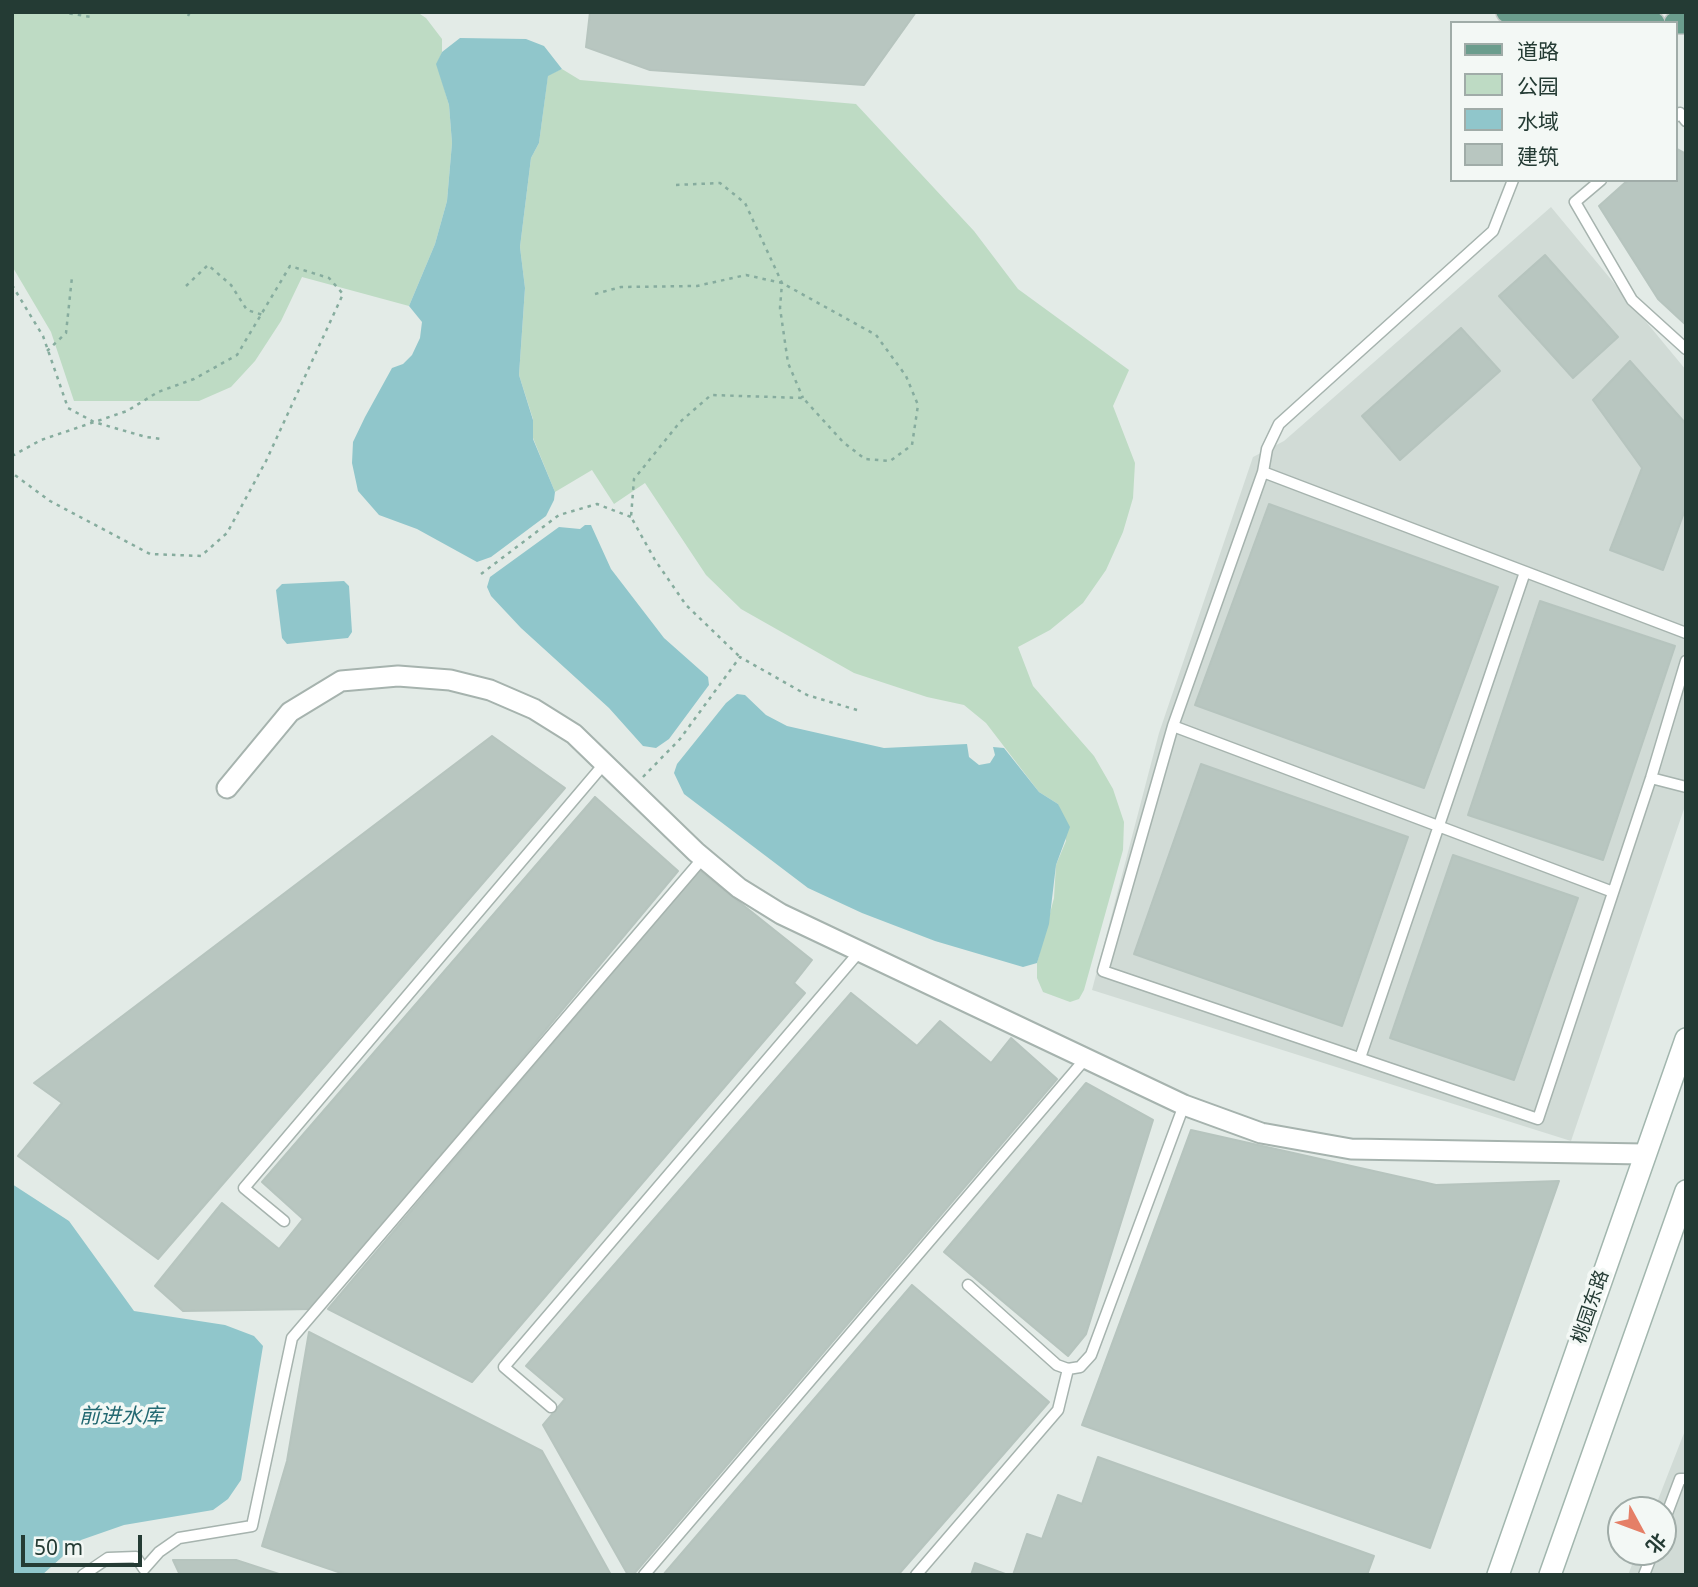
<!DOCTYPE html>
<meta charset="utf-8">
<style>
body{margin:0}
#map{position:relative;width:1698px;height:1587px;overflow:hidden;background:#e3ebe7;font-family:"Noto Sans","Noto Sans SC",sans-serif}
canvas{display:block}
.frame{position:absolute;inset:0;border:14px solid #243b34;pointer-events:none}
.legend{position:absolute;left:1450px;top:21px;width:228px;height:161px;box-sizing:border-box;background:#f3f8f5;border:2px solid #a0aca8;margin:0;padding:9px 12px;list-style:none;font-size:21px;color:#243b34}
.legend li{display:flex;align-items:center;gap:14px;height:35px}
.legend b{width:35px;border:2px solid #a0aca8}
.north{position:absolute;left:1607px;top:1496px;width:70px;height:70px;box-sizing:border-box;background:#f3f8f5;border:2px solid #a0aca8;border-radius:50%;rotate:131deg;font-size:19px;font-weight:700;line-height:28px;text-align:center;color:#243b34}
.north::after{content:'';display:block;margin:auto;width:24px;height:32px;background:#e57f67;clip-path:polygon(50% 0,100% 100%,50% 72%,0 100%)}
.scale{position:absolute;left:21px;top:1535px;width:121px;height:32px;box-sizing:border-box;border:4px solid #243b34;border-top:0;padding-left:9px;font-size:21px;line-height:24px;white-space:nowrap;color:#243b34;-webkit-text-stroke:5px #f3f8f5;paint-order:stroke}
</style>
<div id="map">
<canvas width="1698" height="1587"></canvas>
<div class="frame"></div>
<ul class="legend">
<li><b style="height:9px;background:#6b9d8d"></b>道路</li>
<li><b style="height:19px;background:#bedbc4"></b>公园</li>
<li><b style="height:19px;background:#90c6cb"></b>水域</li>
<li><b style="height:19px;background:#b8c6c0"></b>建筑</li>
</ul>
<div class="north">北</div>
<div class="scale">50 m</div>
</div>
<script>
const g = document.querySelector('canvas').getContext('2d');
g.lineJoin = 'round';
function paint(path, color) { g.fillStyle = color; g.fill(path, 'evenodd'); }
const poly = rows => new Path2D(rows.map(r => 'M' + r).join(''));
function trace(path, color, width, dash) { g.strokeStyle = color; g.lineWidth = width; g.lineCap = dash ? 'butt' : 'round'; g.setLineDash(dash || []); g.stroke(path); }
function write(font, color, halo, rows, align = 'center') {
  g.font = font + ' "Noto Sans","Noto Sans SC",sans-serif'; g.lineWidth = 7; g.setLineDash([]); g.textBaseline = 'middle'; g.strokeStyle = halo; g.fillStyle = color; for (const [text, x, y, turn = 0] of rows) {
    g.save(); g.translate(x, y); g.rotate((+turn || 0) * Math.PI / 180); g.textAlign = isNaN(turn) ? turn : align; if (halo) g.strokeText(text, 0, 0); g.fillText(text, 0, 0); g.restore();
  }
}
paint(poly([
 [1551,207,1686,370,1686,803,1571,1141,1092,990,1159,733,1253,457,1284,441],
 [1686,1428,1686,1575,1628,1575,1637,1552,1663,1552,1663,1510,1654,1510]
]), '#d1dbd6');
paint(poly([
 [12,12,417,12,426,18,442,39,442,52,437,64,449,105,452,143,447,201,435,244,409,306,302,277,281,321,255,361,231,387,199,401,74,401,51,332,12,266],
 [562,69,580,80,856,104,974,231,1018,289,1129,370,1113,406,1135,463,1133,498,1123,532,1106,570,1083,603,1050,630,1018,647,1033,686,1094,756,1113,789,1124,822,1123,850,1084,990,1079,999,1070,1002,1043,992,1037,978,1037,963,1054,898,1056,865,1066,841,1058,804,1039,792,986,723,964,705,927,697,854,673,741,609,706,575,645,483,614,504,592,470,555,492,533,438,533,419,519,375,525,288,520,247,531,158,539,143,548,75]
]), '#bedbc4');
paint(poly([
 [460,38,526,39,544,46,562,69,548,76,539,143,531,158,520,247,525,288,519,375,533,420,533,439,555,492,554,500,546,516,491,557,477,562,417,529,379,515,358,491,352,463,353,442,365,417,392,368,403,364,412,355,420,338,422,322,409,306,435,244,447,201,452,143,449,105,436,64,442,52],
 [585,525,591,525,611,569,664,638,708,677,709,685,669,739,656,748,643,746,609,708,521,628,491,596,487,587,490,577,559,527,580,529],
 [344,581,349,586,352,632,348,638,287,644,282,638,276,590,282,584],
 [737,694,745,695,766,715,787,726,884,748,967,744,969,757,979,765,990,763,995,755,993,747,1004,748,1039,792,1058,804,1070,827,1056,865,1049,924,1037,963,1023,967,935,941,862,913,808,888,684,794,674,773,677,764,726,703],
 [12,1184,69,1221,134,1311,225,1325,254,1336,263,1346,241,1480,228,1499,213,1510,124,1525,81,1540,42,1575,12,1575]
]), '#90c6cb');
const building = poly([
 [590,12,916,12,864,85,650,70,586,47,590,12],
 [1675,148,1686,154,1686,325,1658,299,1599,206,1628,180,1675,180,1675,148],
 [1545,255,1618,337,1573,378,1499,296,1545,255],
 [1461,328,1500,371,1400,460,1362,416,1461,328],
 [1630,361,1686,424,1686,507,1663,570,1610,550,1642,468,1593,400,1630,361],
 [1269,504,1498,587,1424,788,1195,705,1269,504],
 [1540,601,1675,646,1603,860,1468,815,1540,601],
 [492,736,565,788,158,1259,18,1156,62,1103,34,1083,492,736],
 [1201,764,1408,837,1342,1026,1134,954,1201,764],
 [595,797,678,871,313,1309,183,1311,155,1286,222,1203,279,1249,303,1219,262,1182,595,797],
 [1453,855,1578,898,1514,1080,1390,1038,1453,855],
 [699,870,812,960,794,983,805,993,472,1382,328,1309,699,870],
 [851,993,917,1046,940,1021,991,1063,1011,1038,1057,1079,633,1575,628,1575,543,1425,565,1399,526,1366,851,993],
 [1086,1083,1153,1120,1086,1334,1068,1356,944,1252,1086,1083],
 [1191,1130,1436,1185,1559,1181,1430,1548,1082,1425,1191,1130],
 [912,1285,1049,1402,898,1575,663,1575,912,1285],
 [309,1332,542,1451,611,1575,347,1575,262,1546,287,1461,309,1332],
 [1098,1457,1374,1556,1367,1575,1013,1575,1027,1534,1042,1539,1058,1495,1082,1504,1098,1457],
 [173,1560,236,1560,282,1575,180,1575,173,1560],
 [975,1563,1008,1575,971,1575,975,1563]
]);
paint(building, '#b8c6c0');
trace(building, '#b6c4be', 2);
const lane = poly([
 [1675,117,1680,113,1686,121],
 [1601,180,1575,202,1632,300,1686,349],
 [1263,472,1267,449,1279,424,1493,231,1513,180],
 [1686,633,1263,472,1173,726,1103,971,1538,1119,1651,778,1686,661],
 [1173,726,1613,892],
 [1651,778,1686,787],
 [1360,1058,1525,572],
 [284,1221,244,1188,604,764],
 [968,1285,1057,1365,1068,1369,1080,1367,1091,1355,1184,1105],
 [551,1407,504,1367,860,951],
 [1663,1524,1680,1479,1686,1479],
 [83,1575,108,1558,136,1557,144,1569,159,1552,179,1538,252,1526,292,1338,703,858],
 [644,1575,1086,1058],
 [916,1575,1058,1410,1068,1369],
 [1644,1575,1653,1552]
]);
const street = poly([
 [227,788,290,712,341,681,398,676,450,680,490,690,534,709,574,734,696,852,739,888,781,914,1184,1105,1261,1133,1351,1149,1644,1154]
]);
const secondary = poly([
 [1498,1575,1686,1039],
 [1550,1575,1686,1191]
]);
const primary = poly([
 [1507,12,1654,23],
 [1675,23,1686,23]
]);
trace(lane, '#a6b3ae', 13);
trace(street, '#a6b3ae', 23);
trace(secondary, '#a2b6ae', 24);
trace(primary, '#c2c8c6', 24);
trace(poly([
 [61,12,91,17],
 [188,16,190,12],
 [676,185,720,183,745,203,782,283,780,308,788,363,803,398],
 [12,285,43,336,68,408,94,422,146,437,162,439],
 [186,286,208,265,231,285,247,310,263,315],
 [595,294,621,287,697,286,746,275,782,283,876,335,906,376,918,405,912,445,890,461,865,459,843,442,803,398,711,395,680,422,634,479,631,517,655,560,686,605,740,657],
 [47,351,66,333,72,277],
 [12,456,41,440,127,411,158,392,194,379,237,355,290,266,329,278,343,294,266,461,227,533,201,556,150,554,50,501,12,473],
 [481,574,559,515,597,504,631,517],
 [643,777,680,739,740,657,807,695,857,710]
]), '#86ac9e', 2.5, [3.5, 5]);
trace(lane, '#fff', 10);
trace(street, '#fff', 19);
trace(secondary, '#fff', 21);
trace(primary, '#6b9d8d', 21);
write('19px', '#243b34', '#f3f8f5', [
 ["桃园东路",1591,1307,-71]
]);
write('italic 21px', '#236972', '#f3f8f5', [
 ["前进水库",121,1417]
]);
</script>
